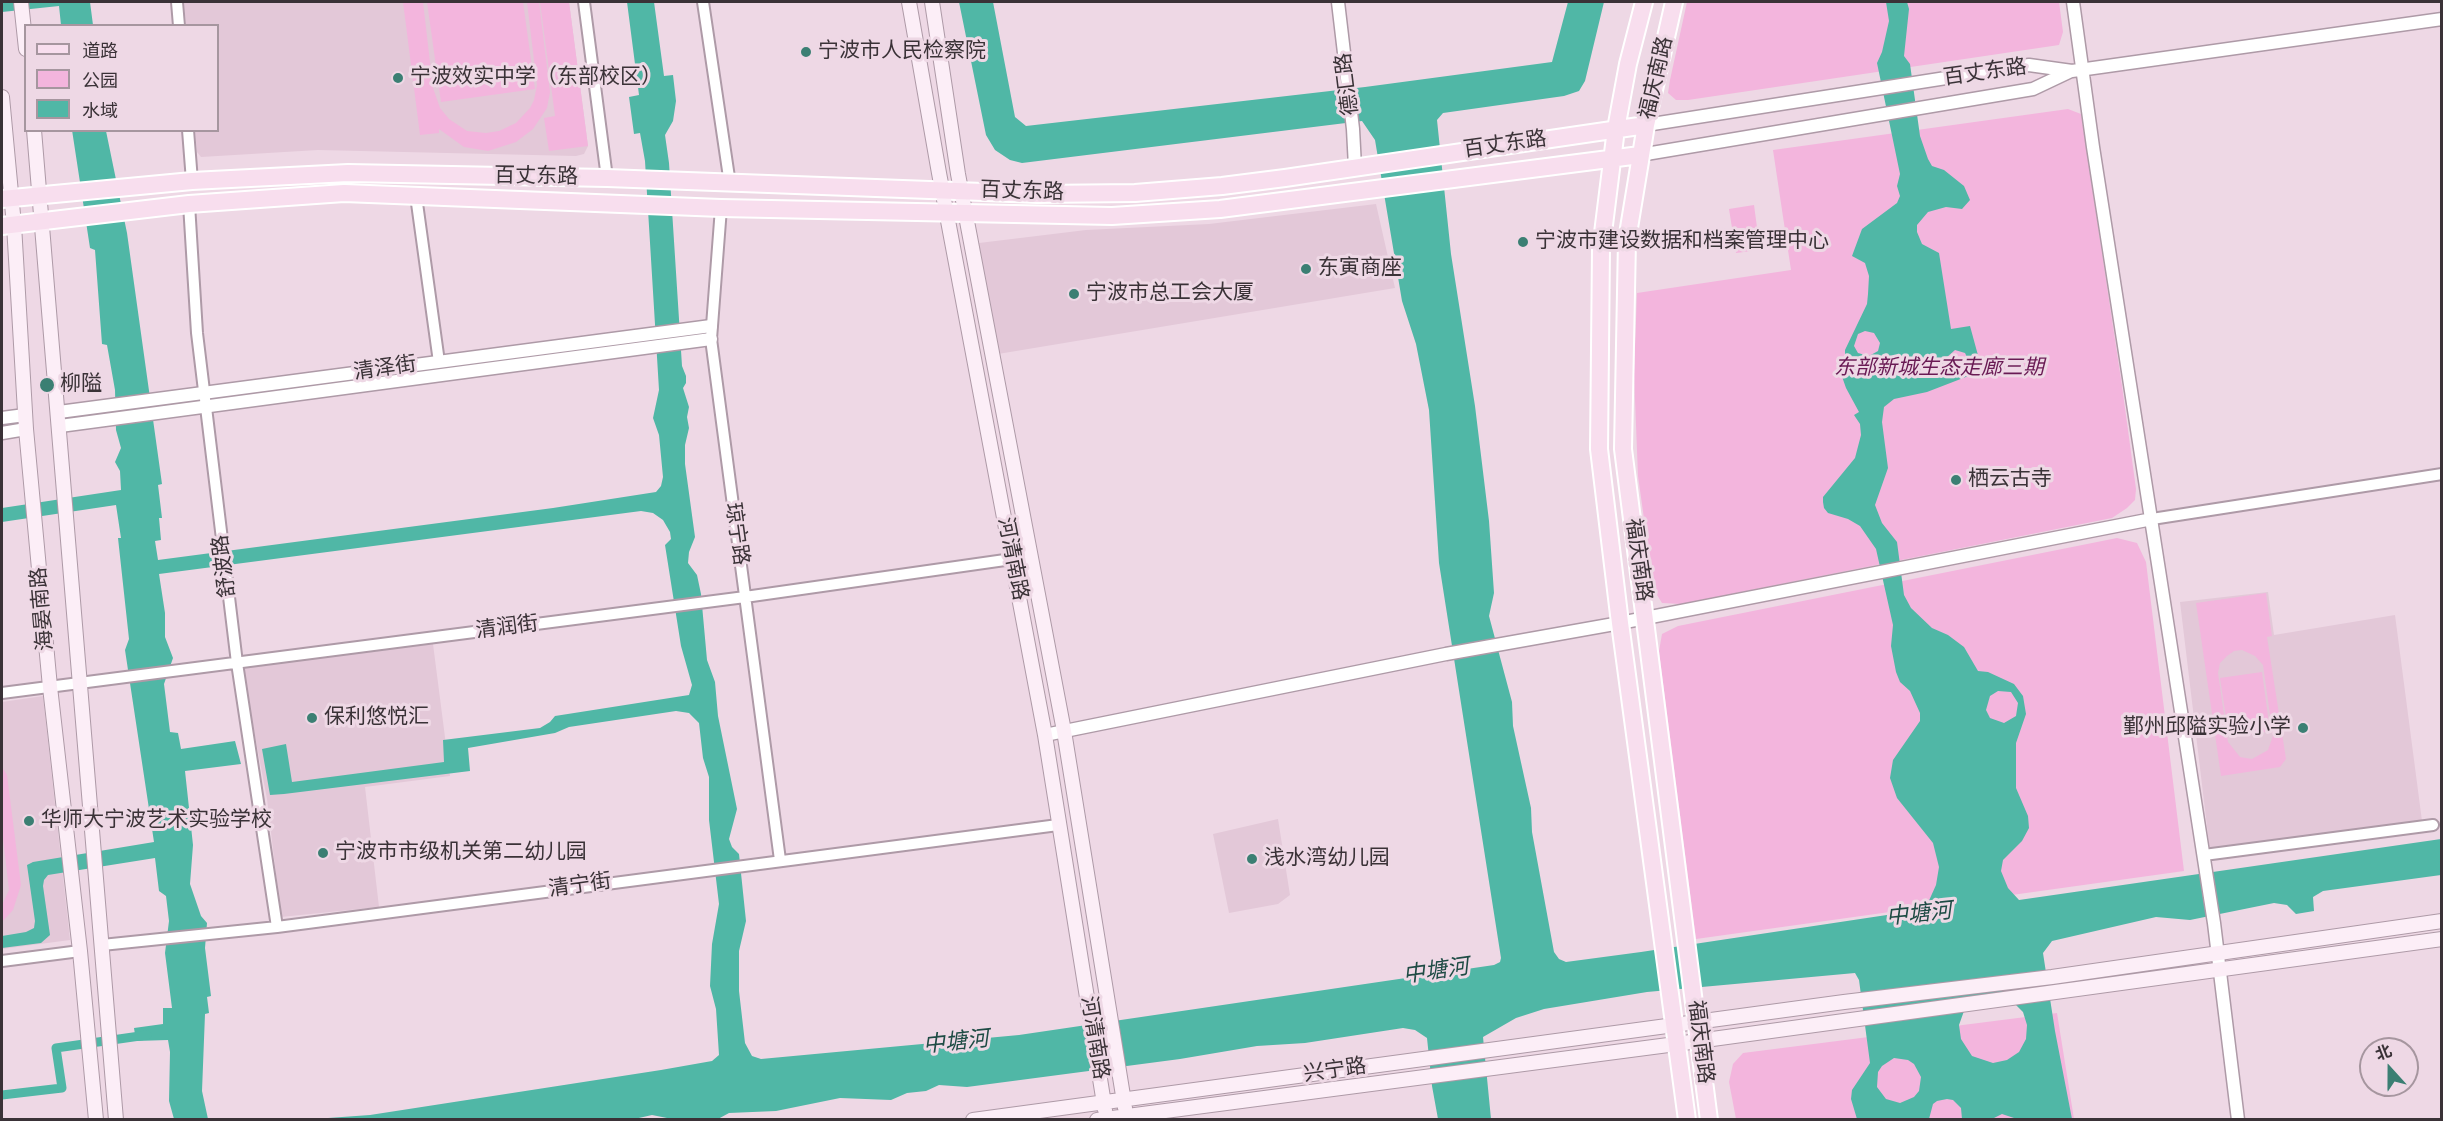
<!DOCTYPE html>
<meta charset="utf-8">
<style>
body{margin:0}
#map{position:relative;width:2443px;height:1121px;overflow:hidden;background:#eed8e5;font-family:"Source Serif 4","Noto Sans SC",serif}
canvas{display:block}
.frame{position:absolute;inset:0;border:3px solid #3a3237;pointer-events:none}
.legend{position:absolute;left:24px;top:24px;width:195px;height:108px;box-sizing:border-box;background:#eed8e5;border:2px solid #a6969f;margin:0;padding:8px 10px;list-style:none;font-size:18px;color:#3a3237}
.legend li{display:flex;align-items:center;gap:12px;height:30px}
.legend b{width:30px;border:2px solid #a6969f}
.north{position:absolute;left:2359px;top:1037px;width:60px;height:60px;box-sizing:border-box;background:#eed8e5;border:2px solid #a6969f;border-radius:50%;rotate:339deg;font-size:16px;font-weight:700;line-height:24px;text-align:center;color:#3a3237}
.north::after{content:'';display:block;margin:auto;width:21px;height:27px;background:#3b7f73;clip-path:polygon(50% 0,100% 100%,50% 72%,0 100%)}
</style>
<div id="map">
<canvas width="2443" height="1121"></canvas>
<div class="frame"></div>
<ul class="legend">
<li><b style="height:8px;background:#f8deee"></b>道路</li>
<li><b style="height:16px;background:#f3b5dd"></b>公园</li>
<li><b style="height:16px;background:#50b7a6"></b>水域</li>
</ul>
<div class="north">北</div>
</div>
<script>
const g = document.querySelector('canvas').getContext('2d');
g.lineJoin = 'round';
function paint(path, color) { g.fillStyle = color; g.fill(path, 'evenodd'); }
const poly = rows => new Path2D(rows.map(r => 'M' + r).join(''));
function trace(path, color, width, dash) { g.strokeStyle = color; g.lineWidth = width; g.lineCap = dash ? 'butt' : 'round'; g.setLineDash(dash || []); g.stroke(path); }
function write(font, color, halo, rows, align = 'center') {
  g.font = font + ' "Source Serif 4","Noto Sans SC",serif'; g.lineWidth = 6; g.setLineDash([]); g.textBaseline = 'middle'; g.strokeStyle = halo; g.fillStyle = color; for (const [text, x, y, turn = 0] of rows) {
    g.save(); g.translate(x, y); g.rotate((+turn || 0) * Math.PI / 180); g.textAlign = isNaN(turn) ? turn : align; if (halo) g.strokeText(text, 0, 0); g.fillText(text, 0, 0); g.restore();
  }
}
paint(poly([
 [184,2,569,2,588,146,584,154,576,156,318,150,201,157,197,152,195,131,218,130,218,26,186,25],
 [1376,204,1395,288,998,354,979,243,1086,230,1209,224],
 [2268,592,2274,635,2395,615,2422,821,2210,851,2180,602],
 [433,644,450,776,365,787,379,907,281,917,267,799,242,668],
 [43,696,70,940,2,949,2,702],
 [1278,819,1290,895,1278,904,1229,913,1213,834]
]), '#e3c8d8');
paint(poly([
 [403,2,423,2,433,88,440,108,449,119,467,131,486,133,499,131,516,123,530,108,534,100,537,85,527,2,539,2,550,92,547,108,533,129,516,142,488,151,464,147,439,129,439,133,420,135],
 [427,2,523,2,535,89,441,102],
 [540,2,569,2,588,146,549,151,544,118,555,116],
 [1687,2,2059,2,2063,32,2059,45,1688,100,1676,100,1668,93,1670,80],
 [2068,109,2081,114,2122,386,2136,489,2135,500,2127,508,2112,518,1681,604,1662,603,1654,590,1638,476,1634,374,1637,293,1791,270,1773,150],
 [1754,205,1760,250,1736,253,1729,209],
 [2117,538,2137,543,2146,562,2184,871,1696,939,1659,651,1662,634,1678,626],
 [2266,593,2272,636,2267,637,2286,759,2280,767,2221,776,2196,603],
 [2242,650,2255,656,2263,665,2273,736,2268,750,2252,759,2240,757,2228,742,2218,673,2220,663,2227,656,2234,651],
 [2262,672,2270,731,2229,737,2220,678],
 [2,767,7,775,21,885,13,910,2,922,2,905,9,890,2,830],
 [2057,1013,2074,1119,1736,1119,1729,1082,1733,1064,1743,1053]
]), '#f3b5dd');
paint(poly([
 [2,2,90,2,93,25,61,25,59,6,2,12],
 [627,2,654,2,664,76,673,75,676,101,673,121,665,135,669,163,682,366,686,376,686,383,683,388,689,407,687,417,689,428,685,445,685,464,695,537,689,552,688,563,697,575,701,594,707,660,715,682,718,716,737,809,729,839,732,847,739,854,746,921,739,951,739,991,745,1043,752,1056,761,1059,1019,1035,1494,965,1500,962,1501,958,1439,563,1429,410,1416,344,1402,301,1375,140,1362,121,1022,163,1010,160,995,150,986,135,959,2,993,2,1015,117,1026,126,1365,87,1552,62,1568,2,1604,2,1585,81,1579,91,1564,96,1443,113,1437,120,1451,254,1475,406,1489,521,1494,593,1489,616,1512,702,1513,726,1531,808,1532,832,1554,952,1559,959,1566,962,1641,952,1920,910,1927,905,1936,885,1939,867,1933,843,1897,798,1890,778,1893,760,1920,721,1920,713,1910,691,1900,682,1896,672,1891,646,1893,625,1876,549,1860,526,1848,519,1828,513,1824,508,1823,502,1823,497,1855,458,1861,435,1860,424,1854,415,1859,412,1846,388,1839,368,1845,367,1845,350,1867,304,1868,294,1869,276,1865,263,1852,256,1862,229,1897,203,1900,196,1897,186,1900,174,1877,63,1882,52,1889,21,1886,2,1907,2,1909,9,1904,56,1910,64,1920,136,1928,159,1932,166,1944,170,1964,186,1970,200,1962,209,1946,207,1928,212,1917,225,1917,232,1922,244,1939,253,1951,329,1970,326,1979,359,1977,368,1971,375,1927,392,1894,399,1884,407,1882,422,1888,468,1875,505,1882,523,1897,542,1904,595,1911,608,1932,628,1948,635,1964,647,1978,671,1988,672,2014,684,2023,696,2026,714,2016,743,2016,788,2028,816,2029,828,2022,841,2003,860,2001,871,2008,888,2019,900,2441,839,2441,875,2323,891,2313,897,2314,911,2296,914,2287,905,2274,903,2190,920,2156,917,2052,941,2043,953,2055,1031,2072,1119,2017,1119,2002,1114,1992,1119,1962,1119,1961,1108,1953,1100,1947,1099,1937,1101,1933,1104,1929,1119,1857,1119,1851,1099,1852,1090,1870,1063,1859,980,1855,973,1647,992,1544,1009,1516,1018,1483,1037,1491,1119,1438,1119,1432,1086,1427,1038,1415,1030,1403,1028,1305,1043,1257,1046,1180,1059,967,1087,939,1085,926,1091,907,1093,891,1100,840,1098,776,1111,729,1113,718,1119,672,1119,652,1115,630,1120,314,1119,370,1115,661,1070,712,1061,719,1055,716,1009,710,986,712,944,719,904,709,820,709,777,703,758,699,723,689,713,676,711,569,727,555,733,468,748,470,771,284,794,270,795,262,749,286,744,292,782,444,762,443,740,540,728,550,722,555,716,689,695,692,685,681,646,665,545,671,539,670,532,663,520,653,513,641,511,159,574,165,613,165,637,173,658,164,684,170,732,178,733,181,749,235,741,241,764,185,771,193,845,190,884,201,916,207,923,205,948,211,996,207,997,209,1013,205,1014,202,1091,208,1119,174,1119,169,1101,170,1052,168,1040,136,1041,134,1028,163,1024,163,1008,172,1008,165,953,169,921,166,896,159,891,155,858,48,875,44,880,43,886,50,935,41,943,2,948,2,936,26,932,34,928,35,921,27,865,33,862,154,842,125,650,129,639,118,538,121,538,116,505,2,522,2,508,121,490,120,471,115,462,121,448,116,430,115,390,107,345,102,344,95,250,90,248,72,130,106,131,127,233,162,484,158,485,162,518,159,518,161,540,155,541,158,560,553,508,656,492,661,486,663,477,659,435,653,418,659,390,657,357,645,161,640,133,634,134,629,97,639,95],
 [1865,331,1874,333,1880,343,1878,351,1869,356,1858,353,1854,346,1858,334],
 [1955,350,1965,353,1968,359,1967,367,1961,372,1952,372,1947,366,1946,358],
 [1998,691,2011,692,2018,703,2016,716,2004,723,1990,718,1986,710,1990,696],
 [2013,1002,2023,1012,2027,1025,2026,1039,2019,1052,2007,1060,1993,1063,1972,1056,1961,1039,1959,1025,1964,1011],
 [1894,1058,1908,1060,1914,1064,1921,1077,1919,1091,1914,1097,1900,1103,1886,1099,1877,1087,1878,1072,1882,1066]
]), '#50b7a6');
trace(poly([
 [2,1095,62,1088,56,1048,147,1035]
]), '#50b7a6', 9);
const minor = poly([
 [177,2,179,26],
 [584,2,607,178],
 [703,2,730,184],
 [188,130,192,181],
 [416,196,439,362],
 [189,204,197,333,237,663,277,927],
 [721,208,711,339,780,860],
 [2152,519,2442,474],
 [2,693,745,597,1012,559],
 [2204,855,2433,825],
 [102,945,277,927,1058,825],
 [2,961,80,951]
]);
const tertiary = poly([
 [1338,2,1353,129,1355,167],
 [2073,2,2093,147,2214,923,2238,1120],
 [1646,125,2029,65,2072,71,2442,19],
 [1640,155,2033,89,2071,71],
 [59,412,711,326],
 [2,418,25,415],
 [60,426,711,339],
 [2,433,26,429],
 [1045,735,1446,654,1620,623,2152,519]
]);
const secondary = poly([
 [21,2,26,49],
 [909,2,939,173,1045,735,1105,1110],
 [932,2,958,174,1064,731,1125,1108],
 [2,97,14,225,26,429,50,687,80,951,96,1120],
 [34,130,116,1120],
 [973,1120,1844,1002,2052,977,2442,921],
 [1097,1120,1676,1044,2442,939]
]);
const primary = poly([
 [1644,2,1628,64,1616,129,1601,249,1599,449,1620,623,1687,1120],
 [1674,2,1646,125,1627,240,1623,449,1709,1120],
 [2,199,192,181,348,173,607,178,1037,194,1135,193,1222,186,1285,178,1646,125],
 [2,226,189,204,344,193,721,208,1112,216,1220,209,1640,155]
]);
trace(minor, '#ae9aa7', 14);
trace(tertiary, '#ae9aa7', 15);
trace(secondary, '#ae9aa7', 16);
trace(primary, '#fff', 20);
trace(minor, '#fff', 10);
trace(tertiary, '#fff', 12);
trace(secondary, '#fceef7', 14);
trace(primary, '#f8deee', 16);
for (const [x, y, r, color] of [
 [806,52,6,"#3b7f73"],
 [398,78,6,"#3b7f73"],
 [1523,242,6,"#3b7f73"],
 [1306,269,6,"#3b7f73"],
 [1074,294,6,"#3b7f73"],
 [47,385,8,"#3b7f73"],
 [1956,480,6,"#3b7f73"],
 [312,718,6,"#3b7f73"],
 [2303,728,6,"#3b7f73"],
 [29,821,6,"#3b7f73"],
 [323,853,6,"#3b7f73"],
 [1252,859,6,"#3b7f73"]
]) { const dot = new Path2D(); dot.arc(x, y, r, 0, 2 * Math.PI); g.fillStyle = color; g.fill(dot); trace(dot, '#eed8e5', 2); }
write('21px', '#3a3237', '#eed8e5', [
 ["宁波市人民检察院",818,52],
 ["宁波效实中学（东部校区）",410,78],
 ["宁波市建设数据和档案管理中心",1535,242],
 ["东寅商座",1318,269],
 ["宁波市总工会大厦",1086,294],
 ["柳隘",60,385],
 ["栖云古寺",1968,480],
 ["保利悠悦汇",324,718],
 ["鄞州邱隘实验小学",2291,728,"right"],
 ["华师大宁波艺术实验学校",41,821],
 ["宁波市市级机关第二幼儿园",335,853],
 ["浅水湾幼儿园",1264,859]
], 'left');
write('21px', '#3a3237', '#eed8e5', [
 ["百丈东路",1985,73,-8],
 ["福庆南路",1657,78,-77],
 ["德汇路",1348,84,-97],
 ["百丈东路",1505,145,-8],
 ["百丈东路",536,177,1],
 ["百丈东路",1022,192,2],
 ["清泽街",385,369,-8],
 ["琼宁路",736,534,82],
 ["河清南路",1012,559,79],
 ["福庆南路",1638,560,82],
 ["舒波路",225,566,-97],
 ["海晏南路",43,609,-95],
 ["清润街",507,628,-7],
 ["清宁街",580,886,-8],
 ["河清南路",1094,1038,81],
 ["福庆南路",1700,1042,83],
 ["兴宁路",1335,1071,-8]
]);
write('italic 21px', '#691a54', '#eed8e5', [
 ["东部新城生态走廊三期",1939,369]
]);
write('italic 22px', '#1e4b44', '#eed8e5', [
 ["中塘河",1919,915,-6],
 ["中塘河",1436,972,-8],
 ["中塘河",956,1043,-6]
]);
</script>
